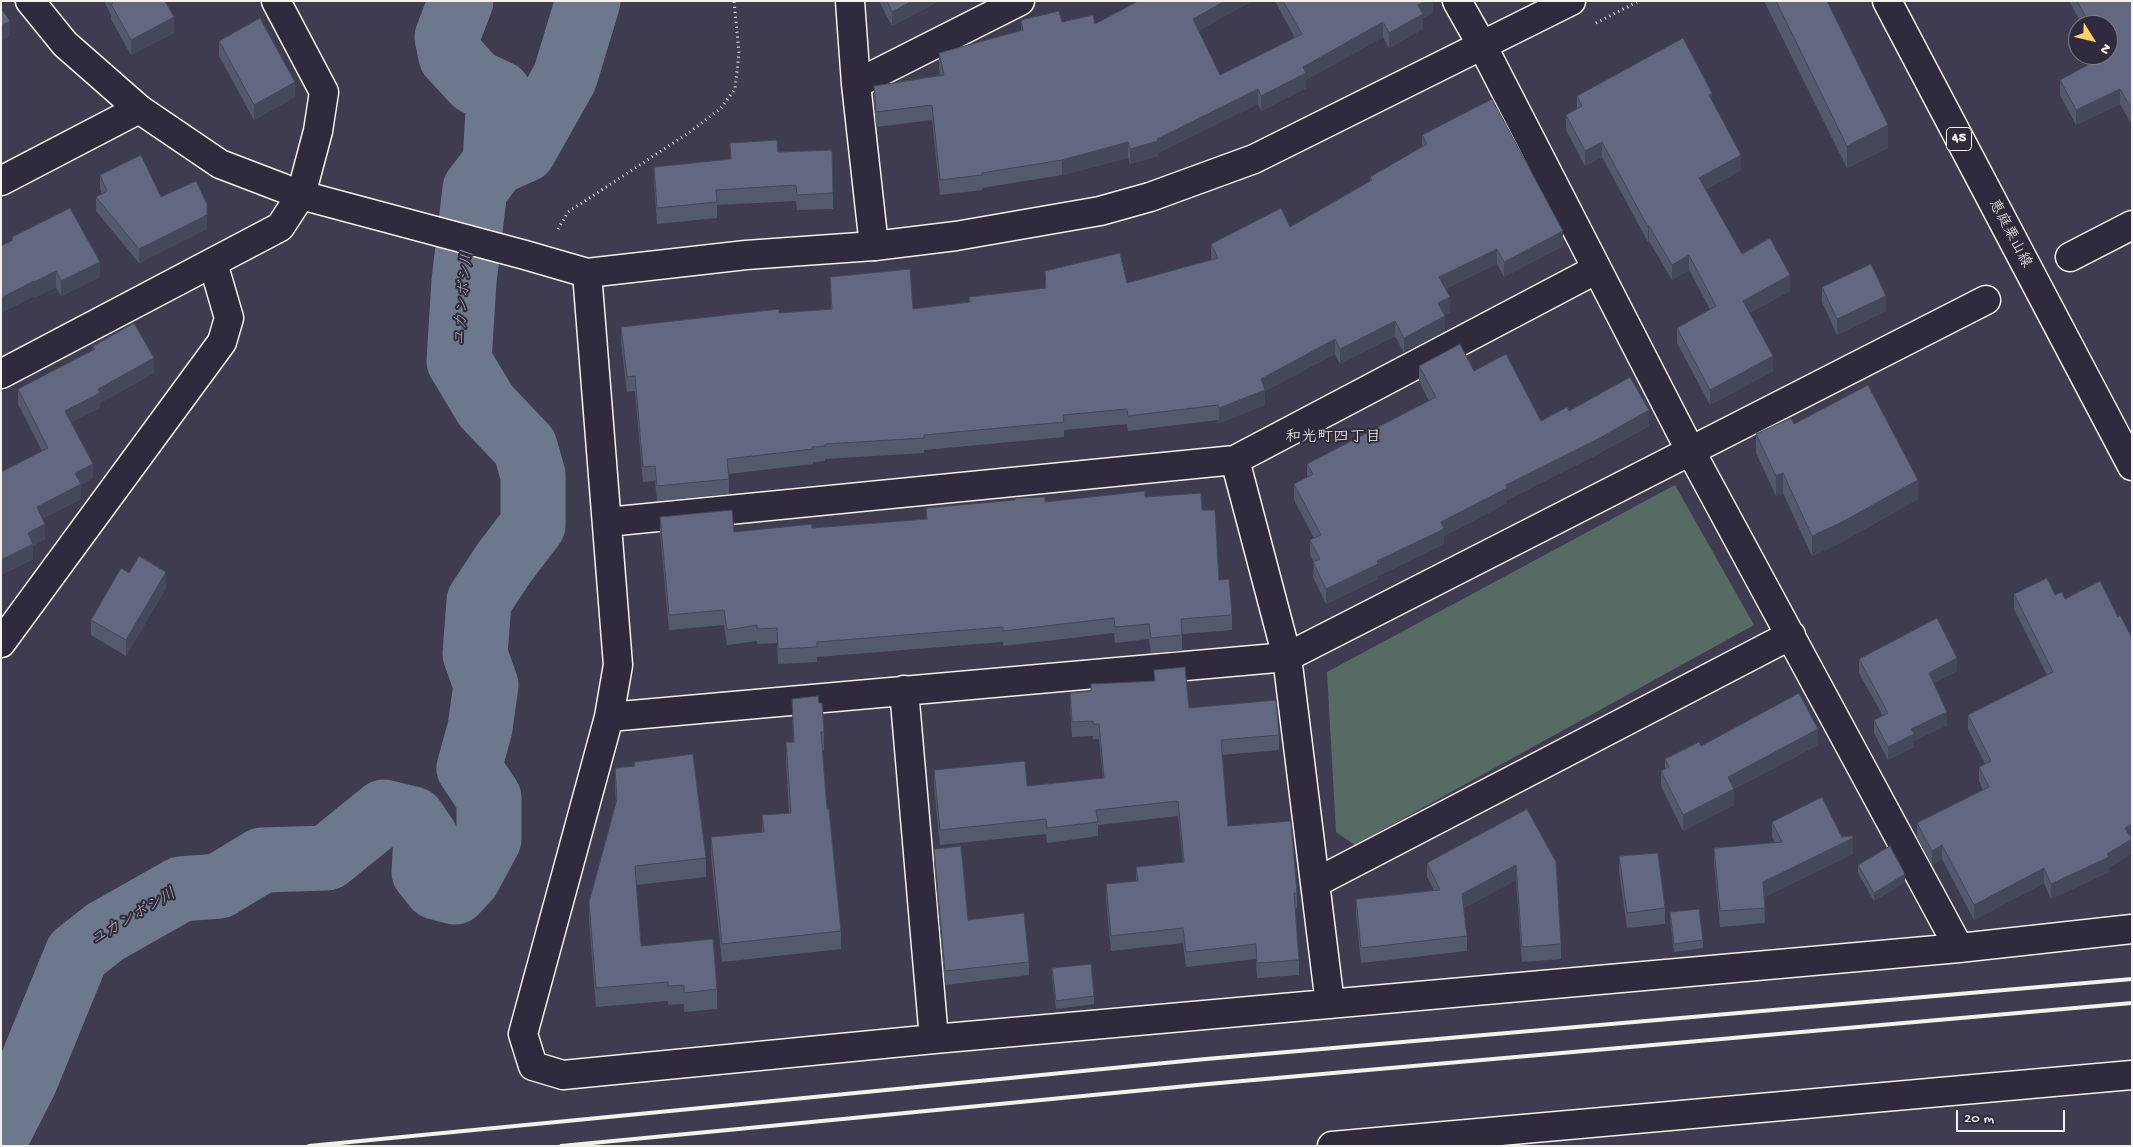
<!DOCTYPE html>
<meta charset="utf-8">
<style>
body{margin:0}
#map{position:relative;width:2133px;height:1147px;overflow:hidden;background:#3f3c51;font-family:"Gochi Hand",sans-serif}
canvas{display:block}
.frame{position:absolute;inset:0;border:2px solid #f4f1e8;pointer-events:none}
.north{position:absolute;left:2068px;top:15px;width:50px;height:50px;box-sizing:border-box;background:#2f2a3d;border:1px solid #7e7a81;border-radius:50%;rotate:126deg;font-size:14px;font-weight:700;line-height:20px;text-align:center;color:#f4f1e8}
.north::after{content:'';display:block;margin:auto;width:18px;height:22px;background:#ffd166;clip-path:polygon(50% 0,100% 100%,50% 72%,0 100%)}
.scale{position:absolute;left:1956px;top:1110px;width:109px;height:22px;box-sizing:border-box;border:2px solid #f4f1e8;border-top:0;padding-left:6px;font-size:15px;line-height:18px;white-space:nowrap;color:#f4f1e8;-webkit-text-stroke:4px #2f2a3d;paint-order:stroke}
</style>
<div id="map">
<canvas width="2133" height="1147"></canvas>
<div class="frame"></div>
<div class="north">N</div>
<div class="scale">20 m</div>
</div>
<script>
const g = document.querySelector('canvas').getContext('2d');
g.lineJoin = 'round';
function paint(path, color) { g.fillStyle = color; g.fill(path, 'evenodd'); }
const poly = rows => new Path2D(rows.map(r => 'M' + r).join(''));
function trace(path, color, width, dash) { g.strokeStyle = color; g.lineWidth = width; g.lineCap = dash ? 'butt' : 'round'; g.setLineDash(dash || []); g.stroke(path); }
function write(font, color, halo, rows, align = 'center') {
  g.font = font + ' "Gochi Hand","Klee One",sans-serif'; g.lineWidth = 4; g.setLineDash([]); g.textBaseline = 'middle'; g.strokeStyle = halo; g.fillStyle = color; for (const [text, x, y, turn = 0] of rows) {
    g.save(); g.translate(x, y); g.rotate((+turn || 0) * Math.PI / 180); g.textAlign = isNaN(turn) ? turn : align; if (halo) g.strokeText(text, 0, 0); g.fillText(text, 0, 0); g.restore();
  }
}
paint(poly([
 [1675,485,1754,625,1355,845,1336,832,1327,672]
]), '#576b64');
trace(poly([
 [495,163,524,150,565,77,588,1],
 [1,1128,25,1081,77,954,105,932,181,889,219,886,262,860,327,858,384,812,413,819,426,838,424,872,436,887,455,892,468,878,489,839,489,798,469,768,480,728,486,685,475,654,479,601,504,563,533,525,533,475,525,447,486,406,459,361,464,281,475,189,495,163,499,93,475,82,451,56,447,37,461,1]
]), '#6e788d', 65);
const street = poly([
 [850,1,856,84,874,246],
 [1457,1,1483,47,1690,450,1959,948],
 [856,84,1020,1],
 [1,181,139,109],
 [2070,257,2132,225],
 [587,273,618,665,609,717,523,1034,533,1066,563,1075,934,1039,1959,948,2132,929],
 [1,374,280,227,301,195,318,131,324,92,276,1],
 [1235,460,1287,657,1330,1004],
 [607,522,1235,460,1597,269],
 [1,643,222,342,229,318,213,263],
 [904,690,934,1039],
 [609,717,1287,657,1986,300],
 [1315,883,1791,635]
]);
const secondary = poly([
 [30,1,65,44,139,109,220,164,301,195,525,255,587,273,746,255,874,246,956,236,1100,211,1150,197,1254,159,1571,1],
 [1332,1146,2132,1075]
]);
const primary = poly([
 [1887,1,2132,466]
]);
trace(street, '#f4f1e8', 31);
trace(secondary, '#f4f1e8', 31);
trace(primary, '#f4f1e8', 31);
trace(poly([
 [1596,23,1639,1],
 [558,229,568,212,690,132,721,108,735,89,739,53,734,1]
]), '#f4f1e8', 3, [1, 4]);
trace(street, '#2f2a3d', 28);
trace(secondary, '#2f2a3d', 28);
trace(primary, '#2f2a3d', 28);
trace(poly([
 [309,1146,1206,1059,2132,979],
 [561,1146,1208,1084,2132,1003]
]), '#f4f1e8', 4);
paint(poly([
 [104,1,165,1,174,33,131,55,111,19,111,15],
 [879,1,939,1,892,26],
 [1138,1,1252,1,1198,31,1220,75,1295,38,1275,1,1433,1,1433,12,1423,18,1423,29,1389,48,1383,37,1306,80,1306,88,1261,111,1258,104,1158,153,1158,156,1130,164,1128,158,1062,175,982,188,982,190,940,195,932,120,876,127,874,101,874,86,940,75,939,68,939,53,1021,31,1021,20,1095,24],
 [1764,1,1827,1,1888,148,1847,168],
 [2069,1,2132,1,2132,125,2120,104,2076,125,2060,95,2060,80,2100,59,2098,55,2108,55,2108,25,2082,25],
 [219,41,295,97,254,120,219,56],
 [1577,96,1712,101,1741,170,1705,190,1742,254,1790,291,1749,313,1773,371,1710,405,1677,343,1677,328,1710,309,1689,270,1672,280,1649,241,1648,242,1602,157,1585,166,1566,130,1566,115,1577,109],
 [1422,135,1563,246,1504,277,1497,264,1445,289,1450,312,1444,315,1445,331,1404,353,1395,336,1340,364,1335,354,1265,391,1265,405,1219,423,1218,420,1128,431,1127,424,1064,430,1064,437,946,448,924,450,924,453,825,459,825,461,813,462,813,464,729,474,729,494,657,501,655,481,643,482,635,391,627,392,621,342,621,327,779,313,831,309,830,277,913,309,969,302,969,297,1045,288,1045,271,1127,283,1211,260,1211,244,1290,227,1370,181,1370,177,1422,147],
 [730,143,778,152,833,193,833,209,797,210,796,201,717,205,717,218,657,224,654,182,654,167,730,159],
 [100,175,161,197,207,229,139,263,96,211,96,197,102,194,100,189],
 [12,237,100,277,61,296,56,287,34,298,34,296,1,313,1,246,12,241],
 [1822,287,1886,311,1837,335,1822,302],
 [93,346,154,373,100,403,100,408,71,422,93,478,81,485,81,499,42,519,45,539,33,546,33,559,1,575,1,472,42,451,18,404,18,389,93,350],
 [1419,366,1474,371,1541,421,1569,411,1649,426,1598,454,1507,500,1507,503,1444,536,1444,544,1378,576,1378,579,1326,604,1313,577,1314,562,1310,555,1310,540,1314,538,1294,500,1294,484,1307,477,1307,464,1429,401,1419,381],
 [1794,424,1918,499,1842,542,1812,556,1783,493,1776,496,1756,453,1756,434],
 [1145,497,1202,510,1219,580,1232,615,1232,630,1182,634,1182,651,1151,653,1149,639,1115,643,1114,633,1003,646,1003,642,817,657,817,662,778,664,777,643,757,644,757,641,727,645,724,625,669,630,660,532,660,517,734,532,812,528,926,519,926,508],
 [129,573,166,588,126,656,91,635,91,620],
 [2014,594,2055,595,2118,617,2132,638,2132,853,2109,868,2109,872,2051,899,2044,883,1974,920,1942,859,1932,865,1917,838,1917,823,1983,790,1979,781,1979,767,1985,764,1968,729,1968,715,2047,675,2014,609],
 [1859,659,1957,671,1934,683,1947,725,1914,741,1914,747,1888,760,1874,733,1874,720,1883,716,1859,673],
 [1154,670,1189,708,1279,735,1279,750,1222,755,1228,826,1297,893,1297,908,1295,908,1299,960,1299,975,1257,978,1256,959,1186,967,1183,943,1111,951,1106,899,1106,884,1136,881,1136,867,1183,862,1178,816,1098,825,1098,836,1047,843,1046,834,940,845,934,785,934,770,1027,786,1103,778,1099,739,1093,739,1093,736,1072,737,1070,708,1070,693,1091,691,1154,681],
 [792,699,819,703,824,732,824,750,822,750,827,809,841,931,841,949,722,962,711,855,711,837,762,833,762,815,789,813,786,760,786,742,793,742],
 [1818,745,1734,789,1734,805,1683,831,1661,786,1661,771,1665,769,1665,759,1701,746],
 [634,762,706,858,706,877,636,885,641,946,717,989,717,1009,684,1012,684,1004,668,1005,668,1001,596,1007,589,921,589,902,616,804,615,787,615,768,634,766],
 [1527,809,1561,944,1561,959,1522,962,1516,880,1464,908,1467,936,1467,951,1361,963,1356,914,1356,899,1434,890,1427,877,1427,863],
 [1772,822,1842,837,1853,854,1764,897,1765,923,1720,927,1714,863,1714,848,1775,843,1772,837],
 [934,849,968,920,1029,962,1029,975,945,985,934,862],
 [1619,856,1665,908,1665,924,1627,928,1619,871],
 [1858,865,1905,882,1874,901,1858,873],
 [1670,912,1703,940,1703,948,1674,952,1670,920],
 [1052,968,1094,996,1094,1004,1056,1009,1052,976]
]), '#55596e');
paint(poly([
 [912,1,939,1,892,26,892,12],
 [1225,1,1252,1,1193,34,1193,19],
 [1426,1,1433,1,1433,12,1423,18,1423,29,1389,48,1389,33,1418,5],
 [174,17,174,33,131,55,131,40],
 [10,21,10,36,1,41,1,26],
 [1383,22,1383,37,1306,80,1306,88,1261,111,1261,96,1303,67],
 [295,82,295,97,254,120,254,105],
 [1258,89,1258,104,1158,153,1158,156,1130,164,1130,149,1157,139],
 [2120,89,2120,104,2076,125,2076,110],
 [1712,93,1712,108,1709,95],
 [1888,125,1888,148,1847,168,1847,146],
 [1128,142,1128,158,1062,175,1062,160],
 [1602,142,1602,157,1585,166,1585,151],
 [1741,155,1741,170,1699,193,1699,178],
 [207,215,207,229,139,263,139,249],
 [1649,226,1649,241,1648,242,1648,227],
 [1563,231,1563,246,1504,277,1504,262],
 [1497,249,1497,264,1439,292,1439,277],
 [1689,255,1689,270,1672,280,1672,265],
 [100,262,100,277,61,296,61,281],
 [56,271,56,287,34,298,34,282],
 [1790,275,1790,291,1743,316,1743,301],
 [34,281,34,296,1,313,1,298],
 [1886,296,1886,311,1837,335,1837,319],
 [1450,297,1450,312,1438,318,1438,303],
 [1445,316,1445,331,1404,353,1404,338],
 [1395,321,1395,336,1340,364,1340,349],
 [1335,339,1335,354,1265,391,1265,405,1219,423,1219,408,1261,379],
 [1773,356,1773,371,1710,405,1710,390],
 [154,358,154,373,100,403,100,408,65,426,65,411,98,389],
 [1649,410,1649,426,1598,454,1507,500,1507,503,1444,536,1444,544,1378,576,1378,579,1326,604,1326,589,1441,522,1506,485],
 [93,464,93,478,81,485,81,499,37,522,37,507,75,473],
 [1783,473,1783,493,1776,496,1776,476],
 [1918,480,1918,499,1842,542,1812,556,1812,536],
 [45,524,45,539,33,546,33,559,1,575,1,560,28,533],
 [166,572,166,588,126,656,126,640],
 [1957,658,1957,671,1929,686,1929,673],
 [1947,712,1947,725,1914,741,1914,747,1888,760,1888,747,1911,729],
 [1818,729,1818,745,1728,792,1728,777],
 [1734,789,1734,805,1683,831,1683,815],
 [2132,824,2132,839,2125,828],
 [1853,838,1853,854,1763,898,1763,882],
 [2132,839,2132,853,2109,868,2109,872,2051,899,2051,884,2107,854],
 [1942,845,1942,859,1932,865,1932,851],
 [1516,865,1516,880,1462,909,1462,894],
 [2044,868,2044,883,1974,920,1974,905],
 [1905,874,1905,882,1874,901,1874,893]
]), '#45485a');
const building = poly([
 [112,1,165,1,174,17,131,40,111,4,113,3,112,1],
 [887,1,912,1,892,12,887,1],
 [1138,1,1225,1,1193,19,1220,75,1302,34,1283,1,1426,1,1418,5,1423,14,1389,33,1383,22,1303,67,1306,73,1261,96,1258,89,1157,139,1158,141,1130,149,1128,142,1062,160,982,173,982,175,940,180,932,105,876,112,874,86,944,75,939,53,1023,30,1021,20,1059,11,1062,22,1093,15,1095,24,1138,1],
 [1776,1,1827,1,1888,125,1847,146,1776,1],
 [2077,1,2132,1,2132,110,2120,89,2076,110,2060,80,2106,55,2108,55,2108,25,2090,25,2077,1],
 [1,8,10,21,1,26,1,8],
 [260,18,295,82,254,105,219,41,260,18],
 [1683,38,1712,93,1709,95,1741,155,1699,178,1742,254,1770,238,1790,275,1743,301,1773,356,1710,390,1677,328,1716,306,1689,255,1672,265,1649,226,1648,227,1602,142,1585,151,1566,115,1582,106,1577,96,1683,38],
 [1492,99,1563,231,1504,262,1497,249,1439,277,1450,297,1438,303,1445,316,1404,338,1395,321,1340,349,1335,339,1261,379,1265,390,1219,408,1218,405,1128,416,1127,409,1063,415,1064,422,946,433,924,435,924,438,825,444,825,446,812,447,813,449,727,459,729,479,657,486,655,466,643,467,635,376,627,377,621,327,779,309,779,313,832,309,830,277,910,269,913,309,970,302,969,297,1046,288,1045,271,1120,253,1127,283,1218,258,1211,244,1281,208,1290,227,1372,180,1370,177,1427,144,1422,135,1492,99],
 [777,140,778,152,832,150,833,193,797,195,796,185,716,190,717,202,657,208,654,167,731,159,730,143,777,140],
 [141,155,161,197,196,181,207,204,207,215,139,249,96,197,107,191,100,175,141,155],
 [70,208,100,262,61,281,56,271,34,282,34,281,1,298,1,246,13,240,12,237,70,208],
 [1871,264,1886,296,1837,319,1822,287,1871,264],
 [134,323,154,358,98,389,100,393,65,411,93,464,75,473,81,484,37,507,45,524,28,533,33,544,1,560,1,472,48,448,18,389,95,349,93,346,134,323],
 [1460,344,1474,371,1506,354,1541,421,1567,407,1569,411,1630,377,1649,410,1598,439,1506,485,1507,488,1441,522,1444,529,1377,561,1378,564,1326,589,1313,562,1320,559,1310,540,1321,535,1294,484,1313,474,1307,464,1436,397,1419,366,1460,344],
 [1868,385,1918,480,1842,522,1812,536,1783,473,1776,476,1756,434,1791,418,1794,424,1868,385],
 [1145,491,1145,497,1201,493,1202,510,1215,510,1219,580,1229,579,1232,615,1181,619,1182,635,1151,638,1149,624,1115,627,1114,618,1003,631,1003,627,817,642,817,647,778,649,777,628,757,629,757,625,727,630,724,610,669,615,660,517,732,510,734,532,812,524,812,528,927,519,926,508,1015,500,1015,498,1045,497,1045,502,1145,491],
 [139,556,166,572,126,640,91,620,121,568,129,573,139,556],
 [2047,578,2055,595,2062,592,2065,599,2100,581,2118,617,2120,615,2132,638,2132,824,2125,828,2132,839,2107,854,2109,857,2051,884,2044,868,1974,905,1942,845,1932,851,1917,823,1989,787,1979,767,1991,761,1968,715,2053,672,2014,594,2047,578],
 [1937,618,1957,658,1929,673,1947,712,1911,729,1914,734,1888,747,1874,720,1888,713,1859,659,1937,618],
 [1185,667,1189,708,1276,700,1279,735,1221,740,1228,826,1291,821,1297,893,1294,893,1299,960,1257,963,1256,944,1186,952,1183,928,1111,936,1106,884,1138,881,1136,867,1184,862,1178,801,1096,810,1098,822,1047,828,1046,819,940,830,934,770,1025,761,1027,786,1104,778,1099,724,1093,724,1093,721,1072,722,1070,693,1091,691,1091,684,1155,681,1154,670,1185,667],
 [1799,693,1818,729,1728,777,1734,789,1683,815,1661,771,1669,767,1665,759,1699,742,1701,746,1799,693],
 [818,696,819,703,822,703,824,732,821,732,827,809,829,809,841,931,722,944,711,837,764,832,762,815,791,813,786,742,794,742,792,699,818,696],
 [693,754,706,858,635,866,641,946,713,939,717,989,684,993,684,985,668,986,668,982,596,988,589,902,617,799,615,768,635,766,634,762,693,754],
 [1822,797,1842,837,1852,836,1853,838,1763,882,1765,908,1720,911,1714,848,1782,842,1772,822,1822,797],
 [1527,809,1556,862,1561,944,1522,947,1516,865,1462,894,1467,936,1361,948,1356,899,1440,890,1427,863,1527,809],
 [961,846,968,920,1024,913,1029,962,945,971,934,849,961,846],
 [1890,846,1905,874,1874,893,1858,865,1890,846],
 [1658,853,1665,908,1627,913,1619,856,1658,853],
 [1699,909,1703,940,1674,944,1670,912,1699,909],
 [1091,964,1094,996,1056,1001,1052,968,1091,964]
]);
paint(building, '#636780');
trace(building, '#45485a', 1);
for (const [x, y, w] of [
 [1959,139,25]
]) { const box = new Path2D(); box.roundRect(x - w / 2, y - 11.5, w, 23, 4); g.fillStyle = '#2f2a3d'; g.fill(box); trace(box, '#f4f1e8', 1); }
write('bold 14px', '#f4f1e8', null, [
 ["45",1959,139]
]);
write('15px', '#f4f1e8', '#2f2a3d', [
 ["恵庭栗山線",2009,234,62]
]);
write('italic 16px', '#b1b4ba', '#2f2a3d', [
 ["ユカンボシ川",465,298,-85],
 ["ユカンボシ川",134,918,-31]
]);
write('16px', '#f4f1e8', '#2f2a3d', [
 ["和光町四丁目",1333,439]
]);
</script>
